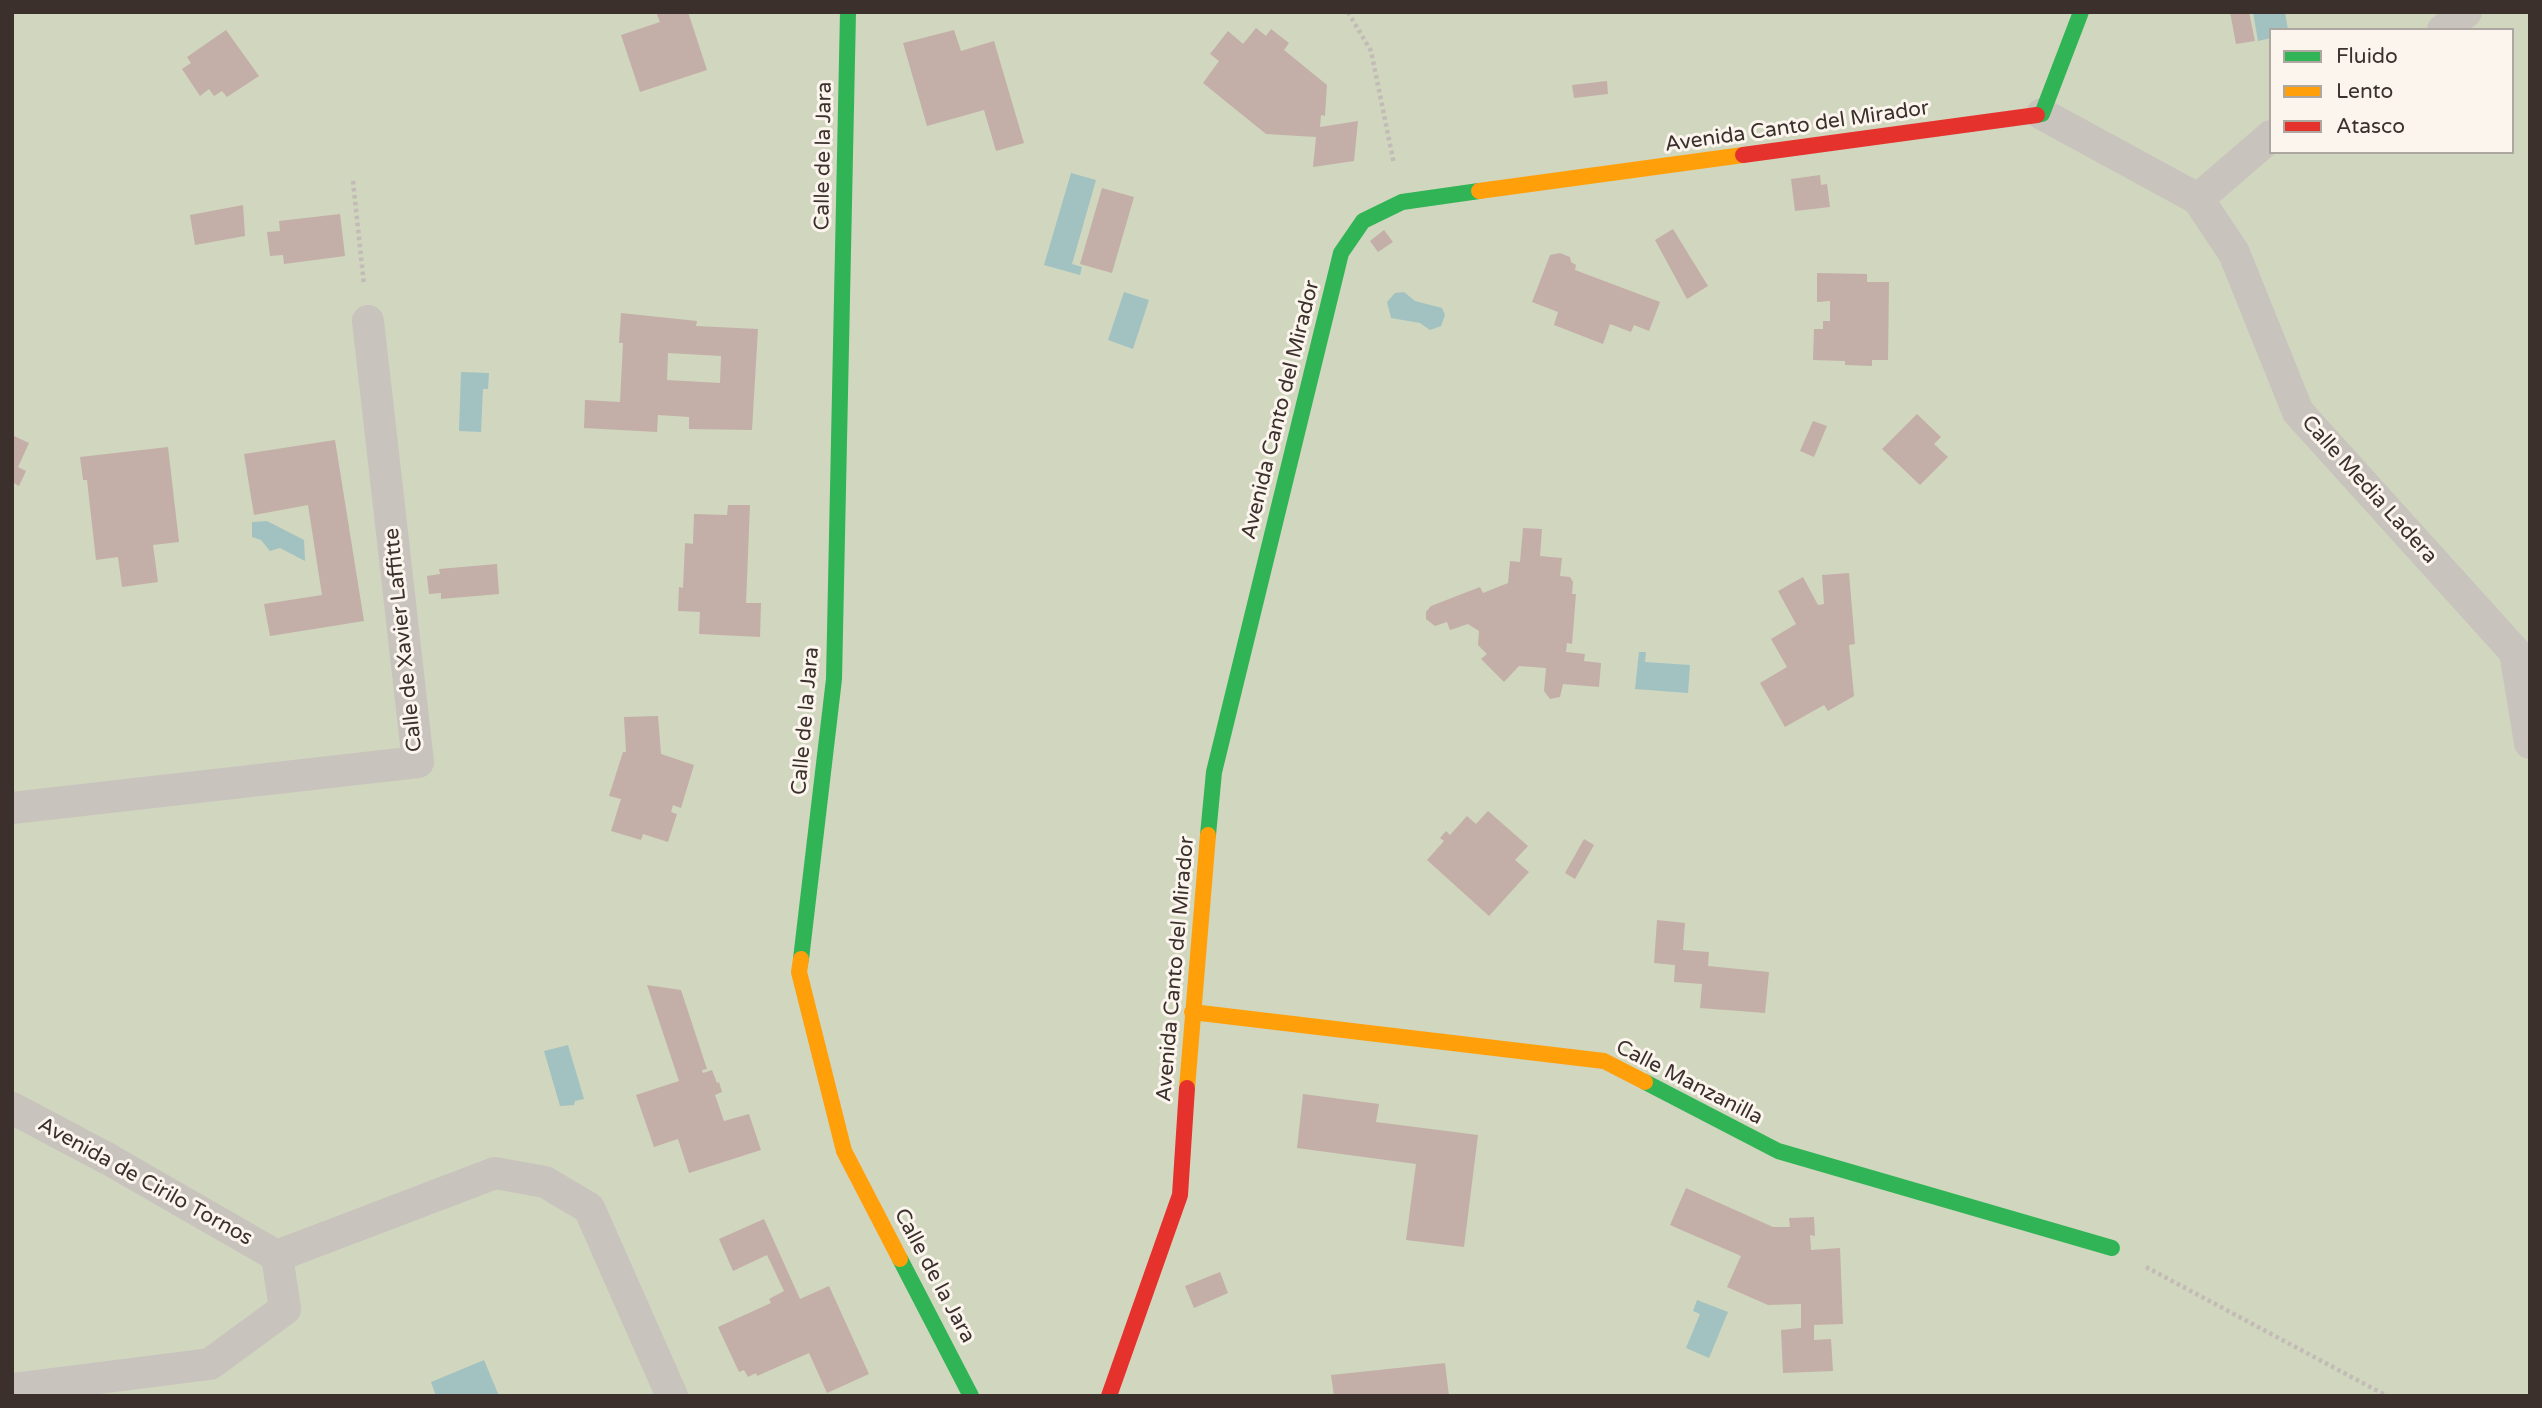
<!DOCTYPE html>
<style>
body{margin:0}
#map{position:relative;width:2542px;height:1408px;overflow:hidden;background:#f0ebe5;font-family:"Varela Round",sans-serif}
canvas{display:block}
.frame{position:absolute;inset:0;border:14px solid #3b302b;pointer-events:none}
.legend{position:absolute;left:2269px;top:28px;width:245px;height:126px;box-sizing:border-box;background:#fbf5ee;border:2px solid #aea6a0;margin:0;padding:9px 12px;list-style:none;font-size:21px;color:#3b302b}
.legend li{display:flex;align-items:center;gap:14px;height:35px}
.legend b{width:35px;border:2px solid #aea6a0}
</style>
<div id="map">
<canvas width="2542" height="1408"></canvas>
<div class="frame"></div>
<ul class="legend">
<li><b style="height:9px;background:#30b455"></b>Fluido</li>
<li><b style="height:9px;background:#ff9f0a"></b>Lento</li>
<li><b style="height:9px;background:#e5322d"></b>Atasco</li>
</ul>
</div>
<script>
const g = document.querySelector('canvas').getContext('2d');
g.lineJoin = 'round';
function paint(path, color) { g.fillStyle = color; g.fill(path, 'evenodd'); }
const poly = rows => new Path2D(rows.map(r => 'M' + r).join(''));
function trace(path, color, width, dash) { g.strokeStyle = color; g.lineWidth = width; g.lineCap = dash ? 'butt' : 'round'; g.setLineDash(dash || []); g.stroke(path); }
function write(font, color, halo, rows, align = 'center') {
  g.font = font + ' "Varela Round",sans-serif'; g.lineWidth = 6; g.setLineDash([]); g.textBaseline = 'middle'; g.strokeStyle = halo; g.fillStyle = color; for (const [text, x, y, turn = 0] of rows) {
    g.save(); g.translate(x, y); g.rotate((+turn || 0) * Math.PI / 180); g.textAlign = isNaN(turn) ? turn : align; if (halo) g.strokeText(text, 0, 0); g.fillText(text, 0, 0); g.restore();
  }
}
paint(poly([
 [12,12,2530,12,2530,1396,12,1396],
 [2271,30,2512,30,2512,152,2271,152]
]), '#d1d6bf');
paint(poly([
 [2253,12,2285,12,2288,30,2271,30,2271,38,2258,41],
 [1071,173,1096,180,1072,264,1082,267,1080,275,1044,265],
 [1124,292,1149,300,1133,349,1108,340],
 [1404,292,1415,301,1442,308,1445,315,1441,326,1430,330,1420,323,1391,318,1387,302,1395,293],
 [461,372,489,373,488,389,483,389,481,432,459,431],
 [267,521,304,540,305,561,280,548,270,551,261,540,252,537,252,522],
 [1639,652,1646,652,1645,662,1690,665,1688,693,1635,689],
 [568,1045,584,1099,575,1101,574,1105,560,1106,544,1051],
 [1697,1300,1728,1312,1709,1358,1686,1348,1700,1314,1693,1311],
 [484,1360,499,1396,436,1396,431,1382]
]), '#a1c2c1');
paint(poly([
 [656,12,688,12,707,70,640,92,621,35,660,22],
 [2230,12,2249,12,2255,41,2236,44],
 [1256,28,1266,36,1271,29,1289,43,1284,50,1327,85,1325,116,1321,115,1320,127,1358,121,1354,161,1313,167,1316,137,1266,134,1203,83,1219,61,1210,54,1228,31,1243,44],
 [226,30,259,76,227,97,222,91,214,96,209,89,200,96,182,69,191,63,187,57],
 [954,30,961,51,994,41,1024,143,996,151,984,110,927,126,903,43],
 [1607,81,1608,94,1574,98,1572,85],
 [1820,175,1821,185,1827,184,1830,207,1795,211,1791,179],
 [1102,188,1134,197,1112,273,1080,264],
 [243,205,245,236,195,245,190,215],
 [340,214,345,256,284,264,283,255,270,256,267,232,280,231,279,221],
 [1673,229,1708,286,1687,299,1655,240],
 [1384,230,1393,242,1378,252,1370,241],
 [1560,253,1570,257,1571,262,1576,265,1575,270,1660,302,1649,331,1634,325,1631,332,1610,324,1603,344,1554,325,1558,312,1532,302,1550,255],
 [1817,273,1867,274,1867,282,1889,282,1888,360,1872,360,1872,366,1845,365,1845,361,1813,360,1814,329,1823,329,1823,321,1830,321,1830,301,1817,302],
 [621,313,697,321,696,326,758,329,752,430,689,429,689,417,658,415,657,432,584,428,585,400,620,402,623,343,619,343],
 [668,353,721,356,720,383,667,380],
 [1917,414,1941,437,1934,444,1948,457,1920,485,1882,449],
 [1813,421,1827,426,1814,457,1800,451],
 [12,435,29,443,18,467,26,471,19,486,12,482],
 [335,440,364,621,270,636,264,604,322,595,308,505,254,515,244,454],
 [168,447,179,542,153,545,158,582,122,587,118,557,96,560,87,480,83,480,80,457],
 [728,505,750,505,746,603,761,603,760,637,699,634,700,612,678,611,679,587,683,588,685,543,693,544,694,514,727,515],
 [1523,528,1542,529,1540,556,1562,558,1560,576,1570,577,1573,582,1572,594,1576,594,1572,644,1567,643,1566,652,1585,654,1584,661,1601,663,1599,687,1563,684,1560,697,1550,699,1544,691,1546,668,1519,666,1504,682,1481,659,1487,654,1478,645,1479,631,1468,624,1450,630,1447,622,1435,626,1426,619,1426,612,1431,606,1480,587,1483,593,1508,583,1510,561,1520,562],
 [497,564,499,594,441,599,441,593,429,594,427,576,440,574,439,569],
 [1849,573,1855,644,1849,645,1854,696,1828,711,1824,705,1785,727,1760,683,1787,667,1771,639,1796,624,1778,591,1803,577,1818,605,1824,604,1822,575],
 [658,716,661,754,694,765,681,808,673,805,671,812,677,814,668,842,643,834,641,840,611,831,621,799,609,796,623,752,626,752,624,717],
 [1488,811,1528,846,1515,860,1529,872,1489,916,1427,860,1444,841,1440,838,1446,831,1450,835,1467,816,1476,824],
 [1584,839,1594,845,1575,879,1565,873],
 [1657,920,1685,923,1683,950,1709,952,1708,966,1769,972,1765,1013,1700,1008,1702,984,1674,982,1675,965,1654,963],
 [647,985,681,990,707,1069,702,1070,703,1073,712,1070,717,1083,719,1082,722,1092,715,1095,724,1121,749,1114,761,1150,689,1173,678,1139,654,1147,636,1095,679,1081],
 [1303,1094,1379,1104,1376,1122,1478,1135,1464,1247,1406,1240,1416,1164,1297,1148],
 [1686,1188,1773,1227,1790,1227,1789,1218,1814,1217,1815,1236,1810,1235,1811,1250,1840,1248,1843,1324,1814,1325,1814,1340,1831,1339,1833,1371,1783,1373,1781,1330,1801,1328,1801,1304,1768,1305,1727,1287,1741,1256,1670,1225],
 [764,1219,800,1299,829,1286,869,1374,827,1393,809,1353,757,1376,756,1373,748,1377,744,1370,739,1372,718,1327,771,1303,769,1299,784,1291,767,1255,733,1271,719,1239],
 [1220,1272,1228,1293,1194,1308,1185,1286],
 [1445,1363,1449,1396,1334,1396,1331,1375]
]), '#c3afa7');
trace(poly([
 [1348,12,1371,51,1394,164],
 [353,181,364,285],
 [2146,1267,2387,1396]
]), '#c2bbb6', 4.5, [3.5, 3.5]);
trace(poly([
 [2443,30,2466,12],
 [2042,114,2198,199,2234,253,2298,412,2515,652,2530,743],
 [2198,199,2271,136],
 [12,808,418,762,368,321],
 [12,1108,110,1160,277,1256,285,1309,210,1364,12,1389],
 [277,1256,495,1173,545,1182,589,1208,672,1396]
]), '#c9c3be', 32);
trace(poly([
 [2037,115,2042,114,2081,12],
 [1208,835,1214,772,1341,253,1363,221,1402,202,1479,191],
 [801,959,834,679,848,12],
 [1645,1082,1778,1151,2112,1248],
 [900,1259,971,1396]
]), '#30b455', 16);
trace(poly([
 [1479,191,1743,155],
 [801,959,799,972,844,1151,900,1259],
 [1192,1012,1604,1061,1645,1082],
 [1187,1088,1208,835]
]), '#ff9f0a', 16);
trace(poly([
 [1743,155,2037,115],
 [1109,1396,1180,1195,1187,1088]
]), '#e5322d', 16);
write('21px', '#3b302b', '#fbf5ee', [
 ["Avenida Canto del Mirador",1797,127,-8],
 ["Calle de la Jara",824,156,-89],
 ["Avenida Canto del Mirador",1281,410,-76],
 ["Calle Media Ladera",2369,490,48],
 ["Calle de Xavier Laffitte",404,640,-96],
 ["Calle de la Jara",806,721,-85],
 ["Avenida Canto del Mirador",1176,969,-85],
 ["Calle Manzanilla",1689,1083,27],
 ["Avenida de Cirilo Tornos",145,1182,29],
 ["Calle de la Jara",934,1276,62]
]);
</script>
